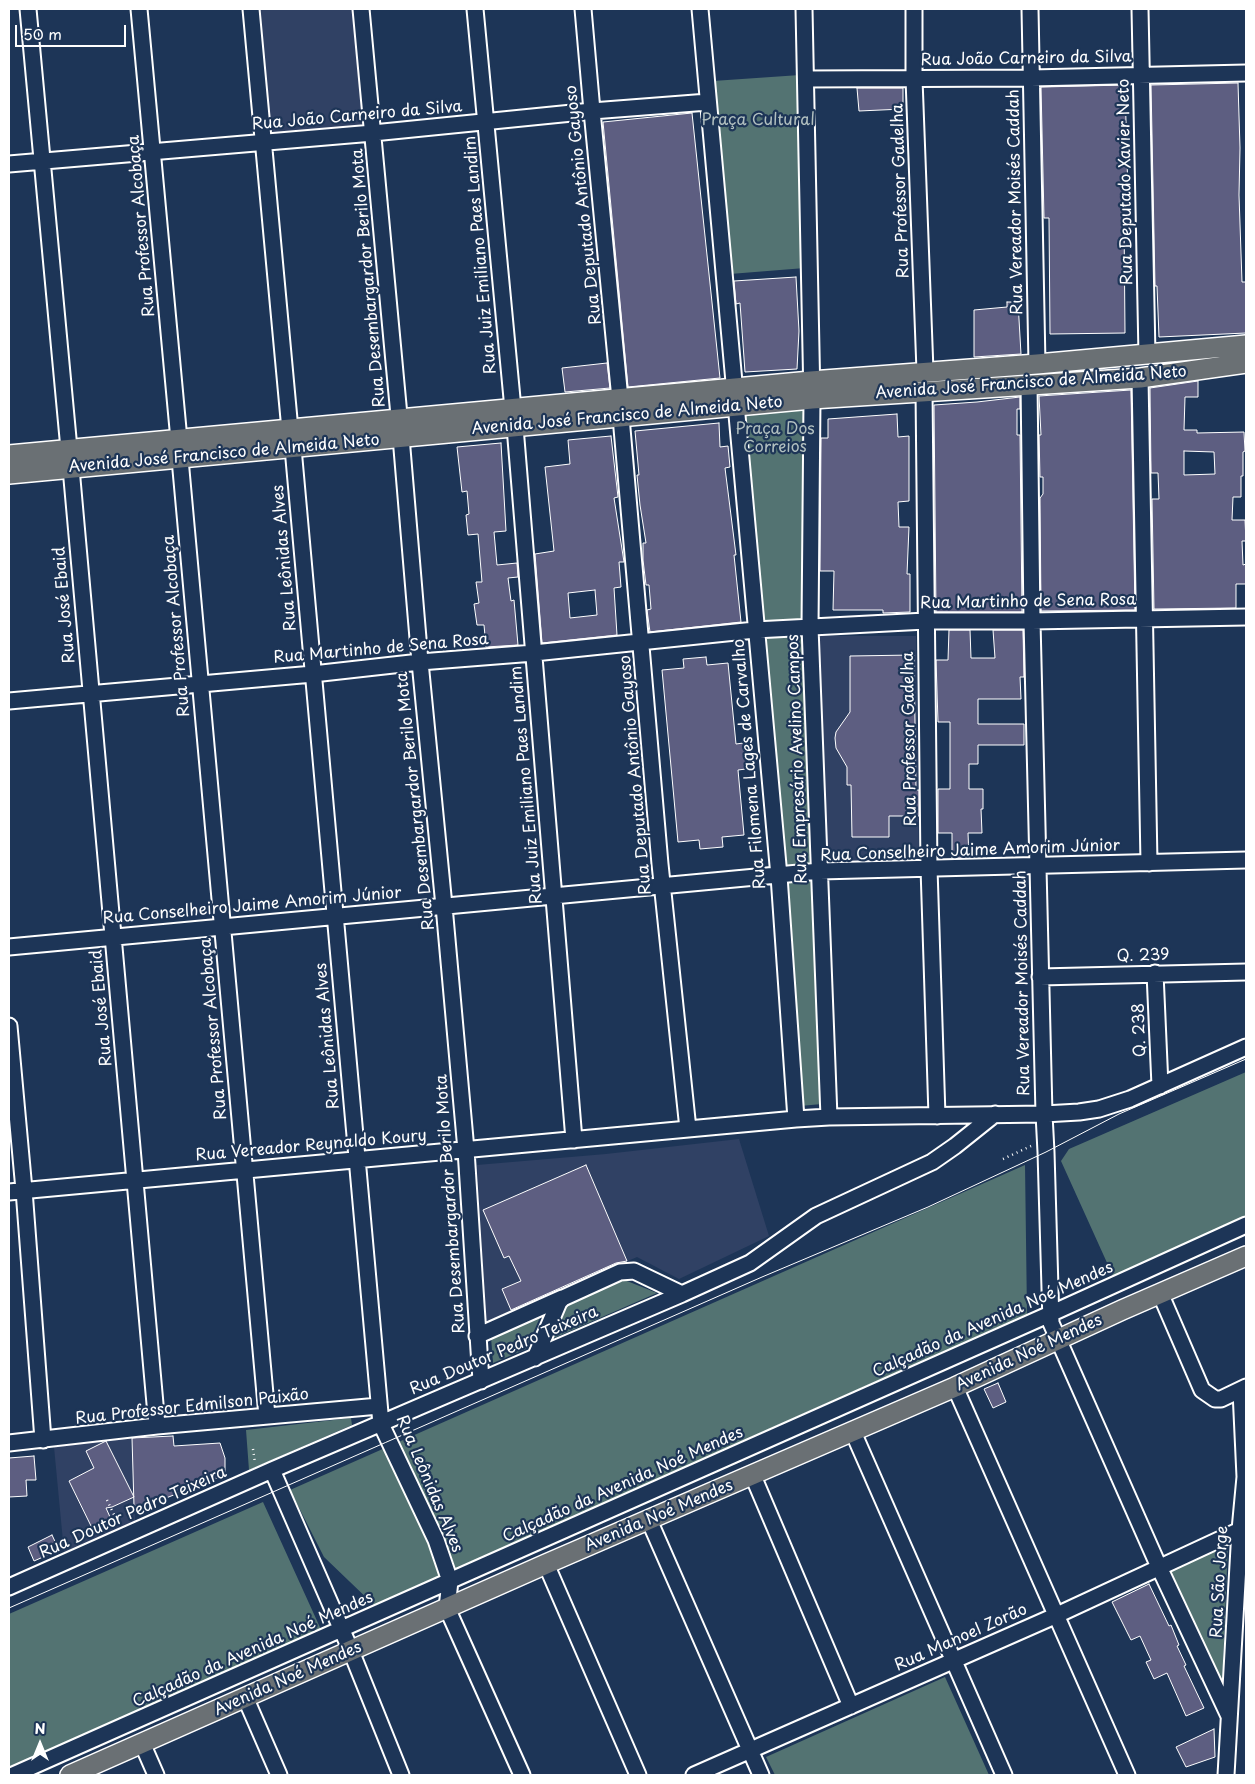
<!DOCTYPE html>
<meta charset="utf-8">
<style>
body{margin:0}
#map{position:relative;width:1255px;height:1784px;overflow:hidden;background:#1d3557;font-family:"Playpen Sans",sans-serif}
canvas{display:block}
.frame{position:absolute;inset:0;border:10px solid #fff;pointer-events:none}
.north{position:absolute;left:15px;top:1719px;width:50px;height:50px;-webkit-text-stroke:4px #1d3557;paint-order:stroke;rotate:0deg;font-size:14px;font-weight:700;line-height:20px;text-align:center;color:#fff}
.north::after{content:'';display:block;margin:auto;width:18px;height:22px;background:#fff;clip-path:polygon(50% 0,100% 100%,50% 72%,0 100%)}
.scale{position:absolute;left:15px;top:25px;width:111px;height:22px;box-sizing:border-box;border:2px solid #fff;border-top:0;padding-left:6px;font-size:15px;line-height:18px;white-space:nowrap;color:#fff;-webkit-text-stroke:4px #1d3557;paint-order:stroke}
</style>
<div id="map">
<canvas width="1255" height="1784"></canvas>
<div class="frame"></div>
<div class="north">N</div>
<div class="scale">50 m</div>
</div>
<script>
const g = document.querySelector('canvas').getContext('2d');
g.lineJoin = 'round';
function paint(path, color) { g.fillStyle = color; g.fill(path, 'evenodd'); }
const poly = rows => new Path2D(rows.map(r => 'M' + r).join(''));
function trace(path, color, width, dash) { g.strokeStyle = color; g.lineWidth = width; g.lineCap = dash ? 'butt' : 'round'; g.setLineDash(dash || []); g.stroke(path); }
function write(font, color, halo, rows, align = 'center') {
  g.font = font + ' "Playpen Sans",sans-serif'; g.lineWidth = 4.5; g.setLineDash([]); g.textBaseline = 'middle'; g.strokeStyle = halo; g.fillStyle = color; for (const [text, x, y, turn = 0] of rows) {
    g.save(); g.translate(x, y); g.rotate((+turn || 0) * Math.PI / 180); g.textAlign = isNaN(turn) ? turn : align; if (halo) g.strokeText(text, 0, 0); g.fillText(text, 0, 0); g.restore();
  }
}
paint(poly([
 [255,9,352,9,363,130,267,138],
 [819,636,916,636,919,861,825,863],
 [739,1139,769,1236,679,1279,637,1257,486,1323,477,1165,606,1154],
 [132,1438,135,1521,64,1552,54,1447]
]), '#304164');
paint(poly([
 [800,75,805,268,730,274,713,81],
 [805,405,806,634,812,884,822,1104,800,1106,742,410],
 [1246,1072,1246,1216,1113,1276,1061,1161,1069,1149],
 [1025,1165,1027,1314,374,1605,324,1557,290,1490],
 [622,1279,657,1293,554,1338,566,1305],
 [541,1315,526,1349,493,1363,491,1337],
 [351,1418,352,1425,249,1470,246,1430],
 [263,1502,323,1634,9,1774,9,1614],
 [1228,1544,1222,1690,1168,1570],
 [945,1677,989,1775,775,1775,766,1757]
]), '#537372');
const building = poly([
 [1238,83,1240,148,1239,195,1242,282,1246,282,1246,333,1159,337,1157,286,1155,286,1151,85,1238,83],
 [1125,85,1128,195,1128,218,1124,218,1125,333,1050,334,1049,218,1044,218,1041,87,1125,85],
 [857,88,903,88,903,109,859,111,857,88],
 [692,113,720,378,628,387,603,122,692,113],
 [796,277,799,331,797,369,745,372,740,303,736,304,734,281,796,277],
 [1007,302,1018,302,1021,354,974,357,974,310,1007,307,1007,302],
 [607,363,610,388,565,392,562,368,607,363],
 [1198,381,1198,397,1185,397,1184,430,1197,430,1197,433,1244,432,1245,451,1243,452,1243,476,1241,476,1241,497,1233,497,1232,520,1245,520,1246,541,1242,541,1243,565,1246,564,1246,584,1236,584,1236,608,1154,609,1152,499,1159,499,1158,473,1151,473,1150,388,1198,381],
 [1184,451,1214,452,1215,474,1184,475,1184,451],
 [1131,390,1135,610,1041,611,1040,498,1043,494,1043,477,1040,477,1039,435,1041,435,1039,396,1131,390],
 [1020,397,1020,409,1017,409,1017,435,1020,435,1022,612,936,612,934,405,977,402,1020,397],
 [897,414,898,437,909,436,909,501,898,502,899,527,909,527,907,574,910,574,910,612,883,613,883,610,833,610,834,571,820,571,821,438,828,438,828,419,897,414],
 [719,423,720,447,728,446,730,467,725,468,736,555,734,555,741,622,650,632,647,610,651,609,649,585,646,585,643,560,643,543,646,543,640,505,637,475,639,475,635,431,719,423],
 [611,436,618,497,614,498,624,562,619,562,621,587,614,588,617,635,542,643,535,554,554,551,545,467,570,464,568,440,611,436],
 [595,590,597,615,570,618,568,593,595,590],
 [501,443,506,531,494,532,497,565,517,563,518,577,508,578,511,601,514,600,518,645,486,647,484,625,477,625,474,604,479,603,476,582,482,582,478,534,468,535,466,515,469,514,467,491,462,492,457,447,501,443],
 [949,630,970,630,971,658,995,658,993,630,1023,630,1024,677,1020,677,1021,699,978,699,978,724,1024,724,1024,745,978,745,978,764,969,764,969,789,983,789,983,809,981,809,982,833,968,833,969,858,952,858,952,833,938,833,938,789,950,789,950,722,938,722,936,660,948,660,949,630],
 [914,655,916,790,919,790,919,816,889,816,889,837,852,837,851,785,847,785,847,767,836,748,835,738,836,732,850,712,850,656,914,655],
 [706,657,707,665,728,663,736,744,751,742,754,768,738,770,744,835,722,837,723,847,700,849,699,840,678,842,662,670,684,668,683,659,706,657],
 [586,1165,627,1261,616,1263,511,1310,502,1289,521,1281,509,1256,504,1258,483,1210,586,1165],
 [998,1383,1006,1402,993,1408,984,1389,998,1383],
 [173,1436,174,1446,220,1443,225,1458,225,1475,148,1505,134,1506,132,1438,173,1436],
 [106,1441,134,1497,112,1507,106,1508,110,1517,110,1522,93,1530,69,1481,94,1468,86,1451,106,1441],
 [34,1456,36,1480,26,1480,27,1496,9,1497,9,1458,34,1456],
 [52,1535,59,1550,34,1561,28,1547,52,1535],
 [1149,1584,1169,1626,1171,1625,1179,1645,1177,1646,1186,1665,1184,1666,1204,1708,1186,1716,1167,1673,1154,1679,1146,1662,1151,1660,1140,1636,1131,1640,1112,1602,1149,1584],
 [1214,1729,1215,1757,1186,1767,1176,1747,1214,1729]
]);
paint(building, '#5d5e81');
trace(building, '#fff', 1);
const minor = poly([
 [28,9,69,449],
 [139,9,179,440],
 [251,9,290,430],
 [361,9,401,437,420,662,444,906,466,1150,481,1381],
 [475,9,513,409],
 [583,9,592,111,620,399],
 [700,9,779,876,796,1119],
 [804,9,812,399,810,627,829,1117],
 [914,9,914,79,925,371],
 [1030,9,1037,364],
 [1140,9,1147,355],
 [806,79,1031,78,1246,73],
 [9,164,373,133,592,111,708,102],
 [1140,378,1149,863],
 [1029,384,1032,621,1044,1114,1046,1152,1051,1323,1159,1567,1229,1716],
 [924,391,929,868,937,1116],
 [621,417,660,864,688,1129],
 [515,427,574,1140],
 [293,448,381,1424,436,1540,450,1581,447,1608,522,1775],
 [180,459,267,1416],
 [71,468,157,1426],
 [9,701,313,674,420,662,534,653,755,630,926,621,1032,621,1246,617],
 [9,947,820,871,1246,860],
 [1155,973,1160,1086],
 [1040,977,1246,972],
 [9,1026,24,1190,43,1440],
 [9,1192,796,1119,829,1117,1044,1114,1079,1112,1099,1109,1130,1099,1246,1047],
 [1160,1293,1202,1390,1215,1399,1221,1399,1246,1387],
 [477,1336,562,1298],
 [535,1358,559,1302,563,1298,620,1272,634,1271,682,1294],
 [955,1387,1127,1775],
 [853,1432,1004,1775],
 [9,1443,157,1426,379,1406],
 [272,1470,351,1651,401,1775],
 [753,1476,851,1706],
 [649,1520,761,1775],
 [546,1564,638,1775],
 [9,1587,272,1470,682,1294,750,1263,816,1216,932,1162,955,1146,995,1114],
 [245,1697,279,1775],
 [142,1743,156,1775],
 [13,1775,1050,1314,1246,1225],
 [694,1775,1057,1615,1240,1530],
 [1226,1775,1240,1530,1245,1477,1241,1391]
]);
const major = poly([
 [9,455,811,381,1037,364,1246,345],
 [9,474,812,399,1140,378,1246,363],
 [70,1775,546,1564,955,1387,1122,1310,1246,1256]
]);
trace(minor, '#fff', 19);
trace(major, '#fff', 22);
trace(poly([
 [1003,1159,1031,1146],
 [253,1449,255,1463],
 [107,1500,118,1523]
]), '#fff', 2.5, [1, 4]);
trace(minor, '#1d3557', 15);
trace(major, '#6a7074', 19);
trace(poly([
 [9,1608,762,1277,928,1207,1046,1152,1119,1114,1246,1059]
]), '#fff', 1);
write('16px', '#fff', '#1d3557', [
 ["Rua João Carneiro da Silva",1026,59,-1],
 ["Rua João Carneiro da Silva",357,116,-5],
 ["Rua Deputado Xavier Neto",1126,182,-91],
 ["Rua Professor Gadelha",901,191,-92],
 ["Rua Vereador Moisés Caddah",1016,202,-91],
 ["Rua Deputado Antônio Gayoso",584,205,-96],
 ["Rua Professor Alcobaça",142,226,-95],
 ["Rua Juiz Emiliano Paes Landim",481,255,-95],
 ["Rua Desembargardor Berilo Mota",369,278,-95],
 ["Avenida José Francisco de Almeida Neto",1031,383,-4],
 ["Avenida José Francisco de Almeida Neto",627,416,-5],
 ["Avenida José Francisco de Almeida Neto",224,454,-5],
 ["Rua Leônidas Alves",285,558,-95],
 ["Rua Martinho de Sena Rosa",1028,602,-1],
 ["Rua José Ebaid",65,605,-95],
 ["Rua Professor Alcobaça",177,626,-95],
 ["Rua Martinho de Sena Rosa",381,649,-5],
 ["Rua Professor Gadelha",910,739,-91],
 ["Rua Empresário Avelino Campos",798,759,-92],
 ["Rua Filomena Lages de Carvalho",750,764,-95],
 ["Rua Deputado Antônio Gayoso",636,775,-95],
 ["Rua Juiz Emiliano Paes Landim",527,785,-95],
 ["Rua Desembargardor Berilo Mota",416,801,-96],
 ["Rua Conselheiro Jaime Amorim Júnior",970,851,-2],
 ["Rua Conselheiro Jaime Amorim Júnior",252,906,-5],
 ["Q. 239",1143,956,-2],
 ["Rua Vereador Moisés Caddah",1023,983,-91],
 ["Rua José Ebaid",102,1008,-95],
 ["Rua Professor Alcobaça",214,1029,-95],
 ["Q. 238",1140,1030,-92],
 ["Rua Leônidas Alves",328,1036,-95],
 ["Rua Vereador Reynaldo Koury",311,1146,-5],
 ["Rua Desembargardor Berilo Mota",451,1204,-94],
 ["Calçadão da Avenida Noé Mendes",993,1320,-24],
 ["Rua Doutor Pedro Teixeira",504,1351,-23],
 ["Avenida Noé Mendes",1029,1353,-25],
 ["Rua Professor Edmilson Paixão",192,1407,-6],
 ["Rua Leônidas Alves",429,1484,67],
 ["Calçadão da Avenida Noé Mendes",623,1485,-24],
 ["Rua Doutor Pedro Teixeira",133,1513,-24],
 ["Avenida Noé Mendes",659,1516,-23],
 ["Rua São Jorge",1220,1582,-87],
 ["Rua Manoel Zorão",961,1638,-24],
 ["Calçadão da Avenida Noé Mendes",253,1650,-24],
 ["Avenida Noé Mendes",288,1679,-24]
]);
write('16px', '#b2c0c0', '#1d3557', [
 ["Praça Cultural",758,121],
 ["Praça Dos",775,430],
 ["Correios",775,448]
]);
</script>
